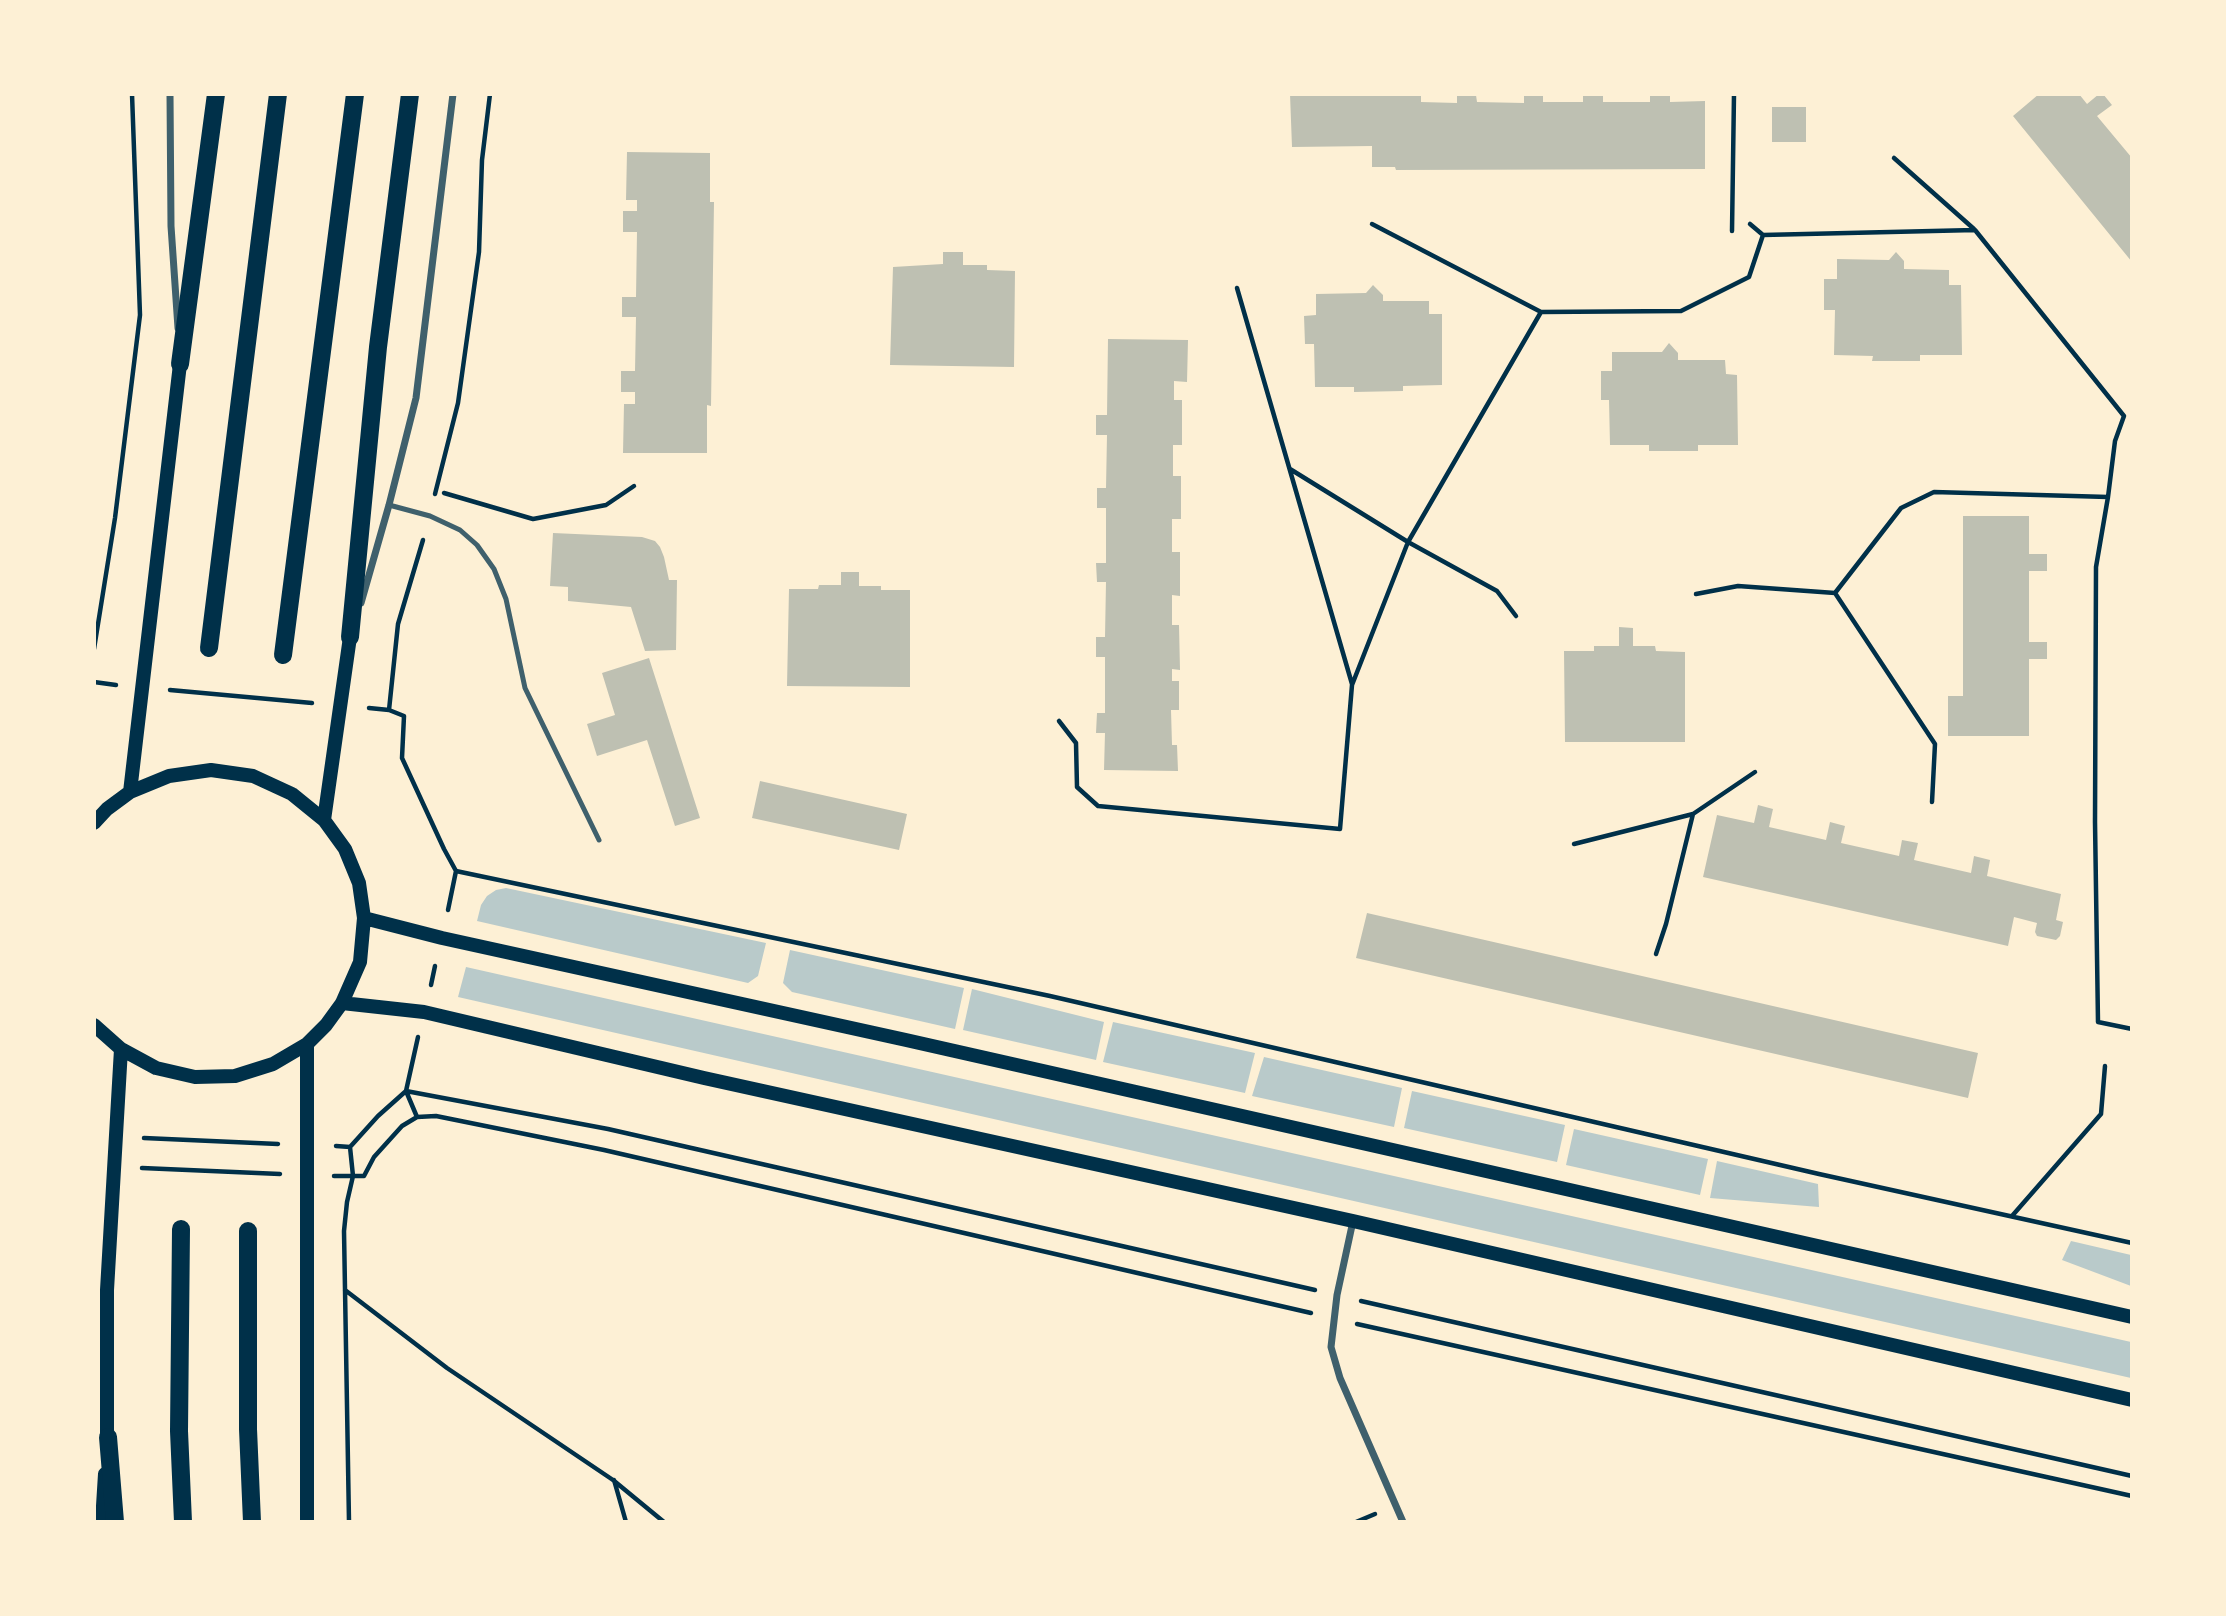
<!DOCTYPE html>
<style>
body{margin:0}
#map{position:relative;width:2226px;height:1616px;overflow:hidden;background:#fdf0d5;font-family:Inter,sans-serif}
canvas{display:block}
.frame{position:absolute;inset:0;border:96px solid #fdf0d5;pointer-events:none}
</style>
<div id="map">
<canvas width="2226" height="1616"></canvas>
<div class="frame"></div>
</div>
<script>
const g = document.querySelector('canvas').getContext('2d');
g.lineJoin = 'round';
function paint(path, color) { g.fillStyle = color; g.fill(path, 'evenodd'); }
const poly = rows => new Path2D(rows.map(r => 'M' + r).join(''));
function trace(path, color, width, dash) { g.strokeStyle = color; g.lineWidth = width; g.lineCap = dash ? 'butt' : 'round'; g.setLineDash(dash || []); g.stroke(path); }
paint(poly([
 [506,888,766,943,758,976,748,983,477,921,481,905,487,896,496,890],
 [790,950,964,988,955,1029,792,992,783,983],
 [466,967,2131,1342,2131,1378,458,997],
 [972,989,1104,1022,1096,1060,963,1030],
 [1113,1022,1255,1053,1245,1093,1103,1062],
 [1264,1057,1402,1088,1394,1127,1252,1096],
 [1412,1091,1565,1125,1557,1162,1404,1128],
 [1574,1129,1708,1159,1700,1195,1566,1165],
 [1717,1161,1818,1184,1819,1207,1710,1198],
 [2071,1241,2131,1255,2131,1286,2062,1260]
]), '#b9caca');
paint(poly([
 [1290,94,1421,94,1421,102,1457,103,1457,96,1476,95,1477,102,1524,103,1524,96,1543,96,1543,102,1583,102,1583,96,1603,96,1603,102,1650,102,1650,95,1670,95,1670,102,1705,101,1705,169,1396,170,1395,167,1372,167,1372,146,1292,147],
 [2039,94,2079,94,2087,104,2099,94,2103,94,2112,105,2097,116,2132,158,2132,262,2013,116],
 [1772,107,1806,107,1806,142,1772,142],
 [627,152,710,153,710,202,714,202,711,406,707,405,707,453,623,453,624,404,635,404,635,392,621,392,621,371,635,371,636,317,622,317,622,297,636,297,637,232,623,232,623,211,637,211,637,200,626,200],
 [943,252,963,252,963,265,987,265,987,270,1015,271,1014,367,890,365,893,267,943,264],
 [1896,252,1904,261,1904,269,1949,270,1949,285,1961,285,1962,355,1920,355,1920,361,1872,361,1873,356,1834,355,1835,310,1824,310,1824,279,1837,279,1837,259,1889,260],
 [1373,285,1383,295,1383,301,1429,301,1429,314,1442,314,1442,385,1403,386,1403,391,1354,392,1354,387,1315,387,1314,344,1305,344,1304,316,1316,315,1316,294,1366,293],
 [1108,339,1188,340,1187,382,1174,381,1174,400,1182,400,1182,445,1173,445,1173,476,1181,476,1181,519,1172,519,1172,552,1180,552,1180,596,1172,595,1172,625,1179,625,1180,670,1172,669,1172,681,1179,681,1179,710,1171,710,1172,745,1177,745,1178,771,1104,770,1105,733,1096,733,1097,713,1105,713,1105,657,1096,657,1096,637,1105,637,1106,582,1097,582,1096,563,1106,563,1106,508,1097,508,1097,488,1106,488,1107,435,1096,435,1096,415,1107,415],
 [1669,343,1678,353,1678,360,1725,360,1726,374,1737,375,1738,445,1698,445,1698,451,1649,451,1649,445,1610,445,1609,400,1601,400,1601,371,1612,371,1612,352,1662,352],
 [1963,516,2029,516,2029,554,2047,554,2047,571,2029,571,2029,642,2047,642,2047,659,2029,659,2029,736,1948,736,1948,696,1963,696],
 [553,533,642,537,655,541,660,547,664,557,669,580,677,580,676,650,645,651,631,607,568,601,568,587,550,586],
 [841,572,859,572,859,586,881,586,881,590,910,590,910,687,787,686,789,589,818,589,819,585,841,585],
 [1619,627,1633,628,1633,646,1655,646,1656,651,1685,652,1685,742,1565,742,1564,651,1594,651,1594,646,1619,646],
 [649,658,700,818,675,826,647,740,597,756,587,724,615,715,602,673],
 [760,781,907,814,899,850,752,818],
 [1758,805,1773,809,1769,827,1826,840,1830,822,1845,826,1841,843,1899,856,1902,840,1918,843,1914,860,1971,873,1974,856,1990,860,1987,876,2061,894,2056,920,2063,922,2060,936,2056,940,2037,936,2035,932,2037,923,2014,917,2008,946,1703,877,1717,815,1754,823],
 [1367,913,1978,1053,1968,1098,1356,958]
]), '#bec0b2');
trace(poly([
 [1894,158,1974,229],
 [1372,224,1541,312],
 [1750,224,1763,235],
 [1732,231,1734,94],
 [1237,288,1352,684],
 [1290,469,1408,542,1497,591,1516,616],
 [444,493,533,519,606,505,634,486],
 [435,494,458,403,479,252,482,160,490,94],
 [1835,593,1935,744,1932,802],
 [1696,594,1738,586,1835,593,1901,508,1934,492,2108,497,2096,567,2095,822,2098,1022,2132,1029],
 [94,649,115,518,140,315,132,94],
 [94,682,116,685],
 [170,690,312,703],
 [369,708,389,710,404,716,402,758,444,849,456,871,448,910],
 [389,710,398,624,423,540],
 [1059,721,1076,743,1077,787,1098,806,1340,829,1352,685,1408,542,1541,312,1681,311,1749,277,1763,235,1975,230,2124,416,2115,441,2108,497],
 [1574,844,1693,814],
 [456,871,1050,996,1819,1174,2132,1243],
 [1656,954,1666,924,1693,814,1755,772],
 [431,985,435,966],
 [417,1117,406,1091,418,1037],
 [144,1138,278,1144],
 [336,1146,350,1147,378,1116,406,1091,608,1129,1315,1290],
 [142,1168,280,1174],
 [334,1176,364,1176,374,1157,402,1126,417,1117,436,1116,604,1150,1311,1313],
 [2012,1216,2101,1114,2105,1066],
 [345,1290,447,1368,613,1480,664,1522],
 [1361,1301,2132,1476],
 [1357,1324,2132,1496],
 [614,1480,626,1522],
 [349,1522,344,1231,347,1202,353,1176,350,1147],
 [1356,1522,1375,1514]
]), '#003049', 4.5);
trace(poly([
 [389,505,430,516,460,530,477,545,494,569,506,599,525,688,599,840]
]), '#3f606c', 5);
trace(poly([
 [170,94,171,226,178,328],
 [361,603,389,505,416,398,453,94],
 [1353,1221,1337,1295,1331,1347,1340,1378,1403,1522]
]), '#3f606c', 7);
trace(poly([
 [130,792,180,364],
 [324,820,350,637],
 [94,823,107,809,130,792,169,776,211,770,253,776,292,794,324,820,345,849,359,883,364,918,360,962,342,1003,326,1025,307,1044,273,1064,235,1076,195,1077,156,1068,121,1049,94,1025],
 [364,918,442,938,906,1040,2132,1317],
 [342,1003,424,1012,704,1078,1353,1221,2132,1400],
 [307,1044,307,1522],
 [107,1446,107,1290,121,1049],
 [102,1522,105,1474]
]), '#003049', 14);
trace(poly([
 [180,364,216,94],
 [350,637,378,347,410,94],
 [209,648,278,94],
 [283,655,355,94],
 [181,1229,179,1431,183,1522],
 [248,1231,248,1429,252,1522],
 [108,1437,115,1522]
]), '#003049', 18);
</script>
